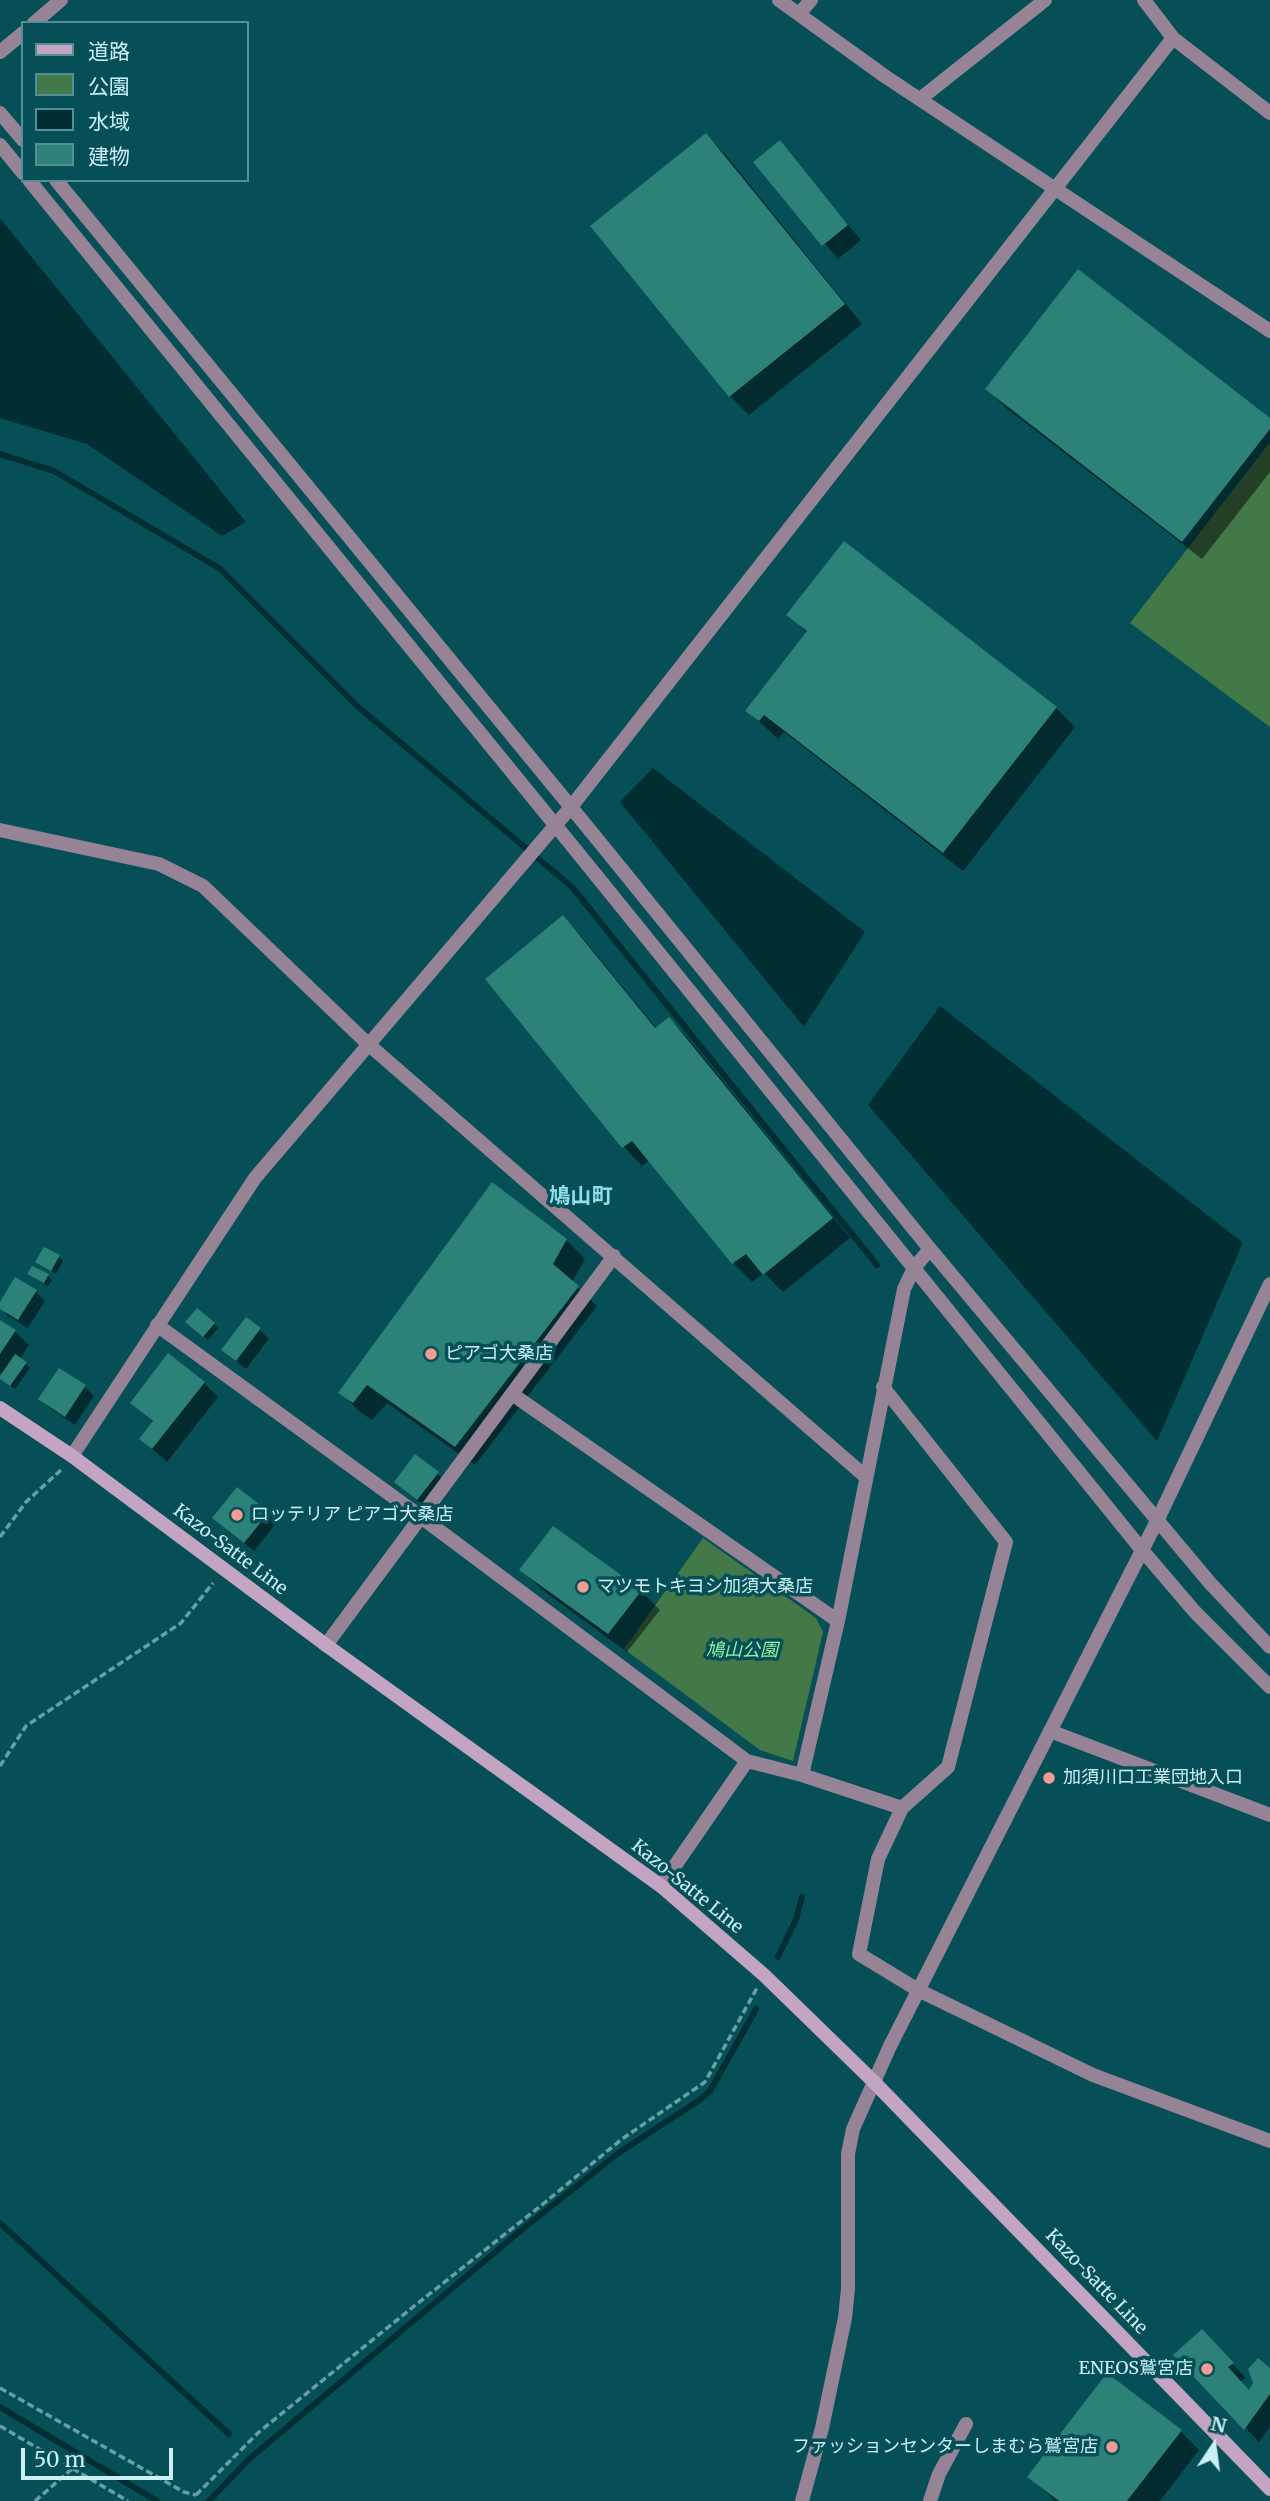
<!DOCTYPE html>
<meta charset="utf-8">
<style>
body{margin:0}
#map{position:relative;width:1270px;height:2501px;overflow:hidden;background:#074f57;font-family:Merriweather,"Noto Sans JP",serif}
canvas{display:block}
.legend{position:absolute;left:21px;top:21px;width:228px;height:161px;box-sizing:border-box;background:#074f57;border:2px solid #558f96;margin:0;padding:9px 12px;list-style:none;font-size:21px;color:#caf0f5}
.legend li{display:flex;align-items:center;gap:14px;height:35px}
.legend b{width:35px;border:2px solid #558f96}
.north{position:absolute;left:1179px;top:2410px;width:70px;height:70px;-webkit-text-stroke:5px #074f57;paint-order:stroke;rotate:13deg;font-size:19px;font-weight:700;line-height:28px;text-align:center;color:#caf0f5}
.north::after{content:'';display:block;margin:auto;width:24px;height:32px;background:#caf0f5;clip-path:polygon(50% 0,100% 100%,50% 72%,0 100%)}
.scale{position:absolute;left:21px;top:2448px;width:152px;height:32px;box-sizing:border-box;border:4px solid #caf0f5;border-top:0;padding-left:9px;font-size:21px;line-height:24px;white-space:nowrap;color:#caf0f5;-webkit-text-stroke:5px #074f57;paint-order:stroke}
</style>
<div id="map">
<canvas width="1270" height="2501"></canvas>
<ul class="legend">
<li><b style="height:9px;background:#c3a4c2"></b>道路</li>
<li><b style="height:19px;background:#437949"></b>公園</li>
<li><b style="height:19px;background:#002e33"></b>水域</li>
<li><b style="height:19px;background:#2c8179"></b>建物</li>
</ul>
<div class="north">N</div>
<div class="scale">50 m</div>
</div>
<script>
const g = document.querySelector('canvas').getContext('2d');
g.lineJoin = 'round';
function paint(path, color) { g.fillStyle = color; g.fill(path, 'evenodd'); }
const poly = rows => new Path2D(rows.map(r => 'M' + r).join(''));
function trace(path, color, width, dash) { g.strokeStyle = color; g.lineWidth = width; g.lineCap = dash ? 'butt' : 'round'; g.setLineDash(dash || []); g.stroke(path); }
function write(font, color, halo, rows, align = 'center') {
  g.font = font + ' Merriweather,"Noto Sans JP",serif'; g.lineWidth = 7; g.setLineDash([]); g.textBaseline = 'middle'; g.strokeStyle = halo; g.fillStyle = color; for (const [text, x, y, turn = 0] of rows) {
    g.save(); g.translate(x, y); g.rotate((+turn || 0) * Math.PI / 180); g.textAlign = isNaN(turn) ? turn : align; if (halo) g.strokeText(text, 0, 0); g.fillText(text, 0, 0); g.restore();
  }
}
paint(poly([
 [1270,442,1270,727,1130,623],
 [703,1538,816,1618,823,1632,793,1761,760,1750,624,1649]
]), '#437949');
paint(poly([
 [0,218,246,522,222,536,87,444,0,418],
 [653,768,865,932,804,1027,620,802],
 [940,1006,1243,1243,1157,1441,868,1105]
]), '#002e33');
paint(poly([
 [706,135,725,154,862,324,749,415,730,396],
 [779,143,861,240,838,259,756,162],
 [987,389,1270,420,1270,472,1202,559,1006,408],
 [789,615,1056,708,1075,727,963,871,784,732,778,739,747,710,807,633],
 [563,918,582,937,657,1029,669,1019,688,1038,850,1238,783,1292,764,1273,752,1282,733,1263,650,1160,642,1166,624,1147,487,979],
 [566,1240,585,1259,572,1282,597,1306,475,1465,387,1403,372,1420,359,1411,340,1392],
 [59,1257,63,1261,56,1274,38,1262],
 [29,1274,48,1276,52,1280,48,1286],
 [16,1279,36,1292,45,1301,28,1328,8,1316,0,1307],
 [0,1322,14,1331,29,1345,20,1359,30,1368,15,1389,5,1382,5,1372,0,1373],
 [214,1324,218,1328,208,1340,191,1326],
 [260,1330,269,1339,246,1369,223,1350],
 [60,1370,85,1387,94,1396,75,1425,50,1408,40,1399],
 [204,1383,218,1397,167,1462,141,1439,154,1423,132,1403],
 [437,1473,446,1483,427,1508,405,1491],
 [268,1513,277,1522,254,1551,224,1527],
 [522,1570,641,1591,660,1610,627,1652,541,1589],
 [1202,2332,1246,2378,1240,2382,1250,2392,1270,2370,1270,2427,1259,2442,1175,2355],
 [1180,2431,1199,2450,1160,2501,1055,2501,1030,2477]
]), '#0007');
trace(poly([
 [0,454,54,471,219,568,356,705,572,887,877,1265],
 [778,1957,796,1919,802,1897],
 [0,2223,229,2434],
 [0,2407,157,2501],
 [209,2501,248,2460,519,2232,617,2154,698,2101,710,2091,756,2009]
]), '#002e33', 6);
paint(poly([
 [706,133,845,304,729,397,590,226],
 [780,140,848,225,822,246,753,162],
 [1078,269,1270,418,1270,429,1182,542,985,389],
 [844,541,1057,707,943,853,764,715,759,721,745,711,807,631,786,615],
 [563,915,655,1028,669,1017,833,1218,763,1275,746,1254,732,1264,632,1141,622,1148,485,979],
 [492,1182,567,1239,553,1264,579,1286,455,1447,367,1385,353,1403,338,1393],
 [44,1247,60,1255,51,1271,35,1262],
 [32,1266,49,1274,44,1283,27,1274],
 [15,1277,37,1290,18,1320,0,1309,0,1302],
 [197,1308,215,1323,203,1337,185,1322],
 [246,1317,261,1328,236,1361,221,1350],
 [0,1320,16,1330,0,1354],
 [168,1353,205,1382,152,1449,139,1439,153,1421,130,1403],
 [15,1354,27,1362,10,1386,0,1379,0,1376],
 [59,1368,86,1385,65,1417,38,1399],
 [415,1454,439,1472,417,1500,394,1482],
 [237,1487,269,1512,244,1543,212,1518],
 [553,1526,642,1590,608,1634,519,1570],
 [1202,2329,1234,2363,1228,2367,1249,2390,1253,2383,1248,2369,1258,2358,1270,2368,1270,2394,1244,2430,1173,2355],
 [1107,2373,1182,2430,1127,2501,1059,2501,1027,2477]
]), '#2c8179');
trace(poly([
 [0,1537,26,1502,62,1469],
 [0,1766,26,1726,181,1623,213,1583],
 [0,2388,184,2492,196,2495],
 [0,2426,128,2501],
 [196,2495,259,2432,413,2307,543,2204,622,2139,705,2082,757,1988],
 [35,2501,73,2468]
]), '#689fa6', 3.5, [7, 3.5]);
trace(poly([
 [779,0,886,77,1270,331],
 [799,14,811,0],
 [34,23,61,0],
 [0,52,23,33],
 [920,99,1045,0],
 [0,830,159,864,203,886,368,1044,866,1477],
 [157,1325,421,1517,747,1761,802,1775,838,1621,904,1289,914,1268,930,1249],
 [883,1387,1006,1542,948,1767,902,1808,878,1859,859,1954,918,1990,1093,2075,1270,2141],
 [512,1394,838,1621],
 [326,1645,614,1256],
 [1050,1731,1270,1815],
 [802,1775,902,1808],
 [661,1886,747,1761],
 [930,2501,939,2474,966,2424]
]), '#968396', 14);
trace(poly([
 [1144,0,1173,38,1270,113],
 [0,113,23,140],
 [0,145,23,173],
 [29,180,578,853,1142,1550,1195,1612,1270,1687],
 [56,180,593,834,930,1249,1210,1583,1270,1647],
 [72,1456,255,1178,571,807,1173,38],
 [802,2501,822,2428,845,2318,848,2289,848,2154,853,2129,890,2046,1158,1519,1270,1284]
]), '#968396', 14);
trace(poly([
 [0,1408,72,1456,326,1645,661,1886,764,1975,872,2080,1270,2489]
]), '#c3a4c2', 14);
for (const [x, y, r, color] of [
 [431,1354,7,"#f59c92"],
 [237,1515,7,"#f59c92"],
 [583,1587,7,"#f59c92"],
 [1049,1778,7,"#f59c92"],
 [1207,2369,7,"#f59c92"],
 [1112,2447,7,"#f59c92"]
]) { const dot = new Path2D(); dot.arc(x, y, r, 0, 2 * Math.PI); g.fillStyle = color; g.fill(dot); trace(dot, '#074f57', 2.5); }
write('18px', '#caf0f5', '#074f57', [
 ["ピアゴ大桑店",445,1354],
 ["ロッテリア ピアゴ大桑店",251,1515],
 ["マツモトキヨシ加須大桑店",597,1587],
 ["加須川口工業団地入口",1063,1778],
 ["ENEOS鷲宮店",1193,2369,"right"],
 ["ファッションセンターしまむら鷲宮店",1098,2447,"right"]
], 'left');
write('18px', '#caf0f5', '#074f57', [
 ["Kazo-Satte Line",230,1550,37],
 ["Kazo-Satte Line",687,1887,39],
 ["Kazo-Satte Line",1096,2282,46]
]);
write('italic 18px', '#93f39e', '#074f57', [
 ["鳩山公園",742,1651]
]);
write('bold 21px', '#8edfea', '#074f57', [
 ["鳩山町",581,1197]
]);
</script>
